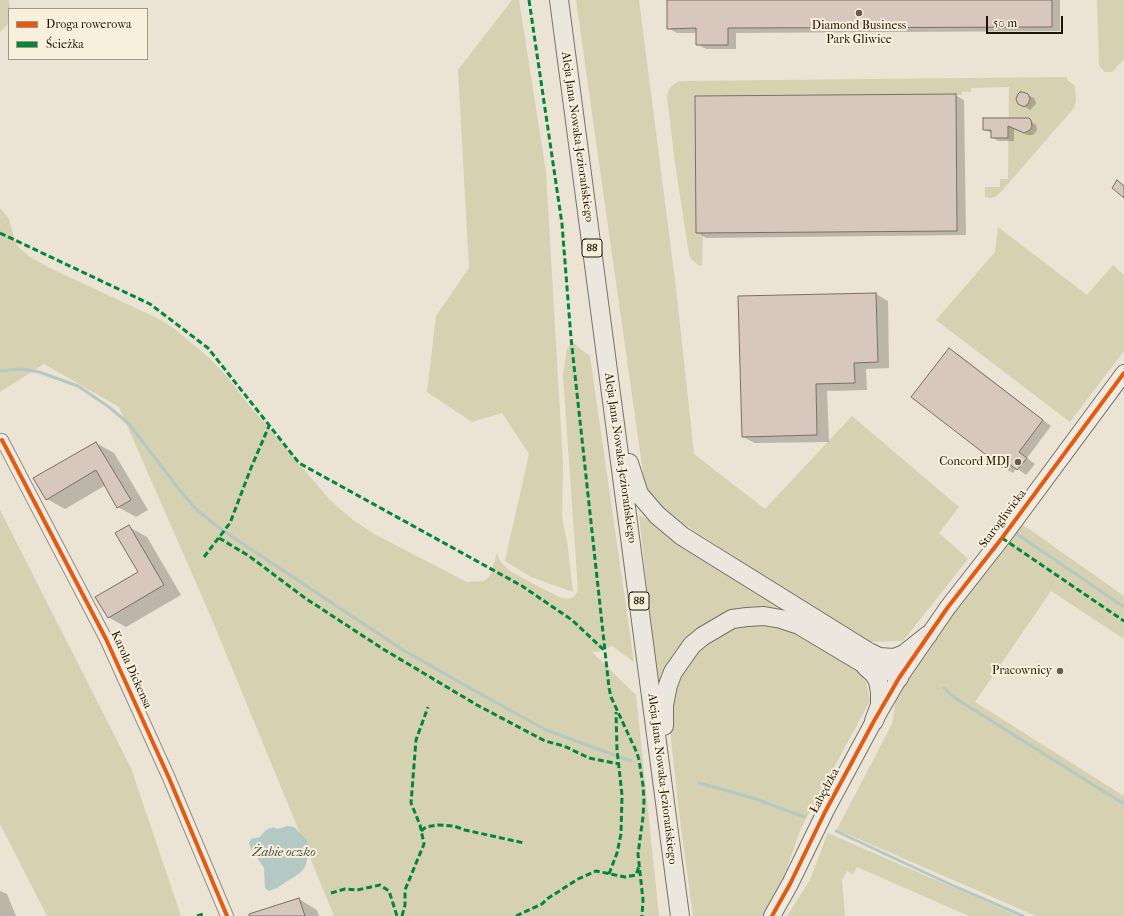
<!DOCTYPE html>
<meta charset="utf-8">
<style>
body{margin:0}
#map{position:relative;width:1124px;height:916px;overflow:hidden;background:#ebe3d4;font-family:"IM FELL French Canon",serif}
canvas{display:block}
.legend{position:absolute;left:8px;top:8px;width:140px;height:52px;box-sizing:border-box;background:#f8efdd;border:1px solid #a19787;margin:0;padding:5px 7px;list-style:none;font-size:12px;color:#1f1405}
.legend li{display:flex;align-items:center;gap:8px;height:20px}
.legend b{width:20px;border:1px solid #a19787}
.scale{position:absolute;left:986px;top:16px;width:77px;height:18px;box-sizing:border-box;border:2px solid #1f1405;border-top:0;padding-left:5px;font-size:12px;line-height:14px;white-space:nowrap;color:#1f1405;-webkit-text-stroke:3px #f8efdd;paint-order:stroke}
</style>
<div id="map">
<canvas width="1124" height="916"></canvas>
<ul class="legend">
<li><b style="height:5px;background:#e8590c"></b>Droga rowerowa</li>
<li><b style="height:5px;background:#00873e"></b>Ścieżka</li>
</ul>
<div class="scale">50 m</div>
</div>
<script>
const g = document.querySelector('canvas').getContext('2d');
g.lineJoin = 'round';
function paint(path, color) { g.fillStyle = color; g.fill(path, 'evenodd'); }
const poly = rows => new Path2D(rows.map(r => 'M' + r).join(''));
function trace(path, color, width, dash) { g.strokeStyle = color; g.lineWidth = width; g.lineCap = dash ? 'butt' : 'round'; g.setLineDash(dash || []); g.stroke(path); }
function write(font, color, halo, rows, align = 'center') {
  g.font = font + ' "IM FELL French Canon",serif'; g.lineWidth = 4; g.setLineDash([]); g.textBaseline = 'middle'; g.strokeStyle = halo; g.fillStyle = color; for (const [text, x, y, turn = 0] of rows) {
    g.save(); g.translate(x, y); g.rotate((+turn || 0) * Math.PI / 180); g.textAlign = isNaN(turn) ? turn : align; if (halo) g.strokeText(text, 0, 0); g.fillText(text, 0, 0); g.restore();
  }
}
paint(poly([
 [0,0,9,0,10,9,9,9,9,20,7,25,0,32],
 [512,0,519,0,546,172,563,464,562,516,568,548,573,592,531,577,505,561,529,454,502,413,472,422,427,392,436,316,469,268,458,70],
 [576,0,639,0,676,288,694,454,765,509,852,416,959,507,939,533,968,559,903,641,867,642,665,512,645,487],
 [1097,0,1124,0,1124,59,1112,72,1105,72,1099,66],
 [1067,77,1067,80,1075,86,1076,100,1074,108,1000,193,995,197,991,198,988,198,985,196,985,187,1000,187,1000,179,1008,179,1009,87,971,88,971,92,962,91,962,95,695,96,703,233,702,266,698,265,691,259,689,254,675,163,667,97,669,89,674,84,678,82,684,81],
 [0,208,9,219,15,241,19,248,30,257,52,269,159,319,172,327,207,356,226,375,248,404,330,500,353,520,376,535,467,582,484,581,489,577,491,573,497,553,500,561,511,572,559,597,568,599,574,597,578,591,563,375,567,349,570,344,574,343,578,347,590,356,634,662,612,646,597,652,591,651,636,695,659,916,334,916,211,617,119,407,44,364,0,392],
 [998,227,1087,295,1113,265,1124,275,1124,351,1070,422,936,320,995,252],
 [0,510,131,768,181,916,47,916,0,824],
 [639,515,647,519,673,539,813,629,737,614,659,685,658,683,653,644],
 [1016,520,1124,596,1124,639,1051,591,975,702,1124,796,1124,916,1036,916,845,833,842,834,836,831,892,724,899,678],
 [759,623,786,627,849,660,865,676,870,701,801,828,781,885,763,916,693,916,679,813,669,720,673,685,701,645,738,625],
 [828,832,828,833,1018,916,969,916,857,867,853,874,847,871,842,880,845,916,787,916,810,880]
]), '#d6d1b0');
paint(poly([
 [287,826,294,827,307,840,309,846,307,860,305,867,300,873,277,888,269,891,265,888,264,868,251,849,249,843,251,839,260,837,266,830,273,827,278,829]
]), '#b4c9c4');
paint(poly([
 [668,0,1060,0,1060,31,736,33,736,49,706,49,697,44,697,33,677,33,668,28],
 [955,95,964,100,966,235,706,238,697,232],
 [1028,95,1034,98,1036,103,1035,105,1030,110,1024,106],
 [1028,119,1036,125,1037,130,1033,135,1027,135,1014,128,1014,141,998,141,992,137,992,133,984,130],
 [876,294,888,301,889,368,866,369,867,390,827,391,829,442,755,443,743,437],
 [949,349,958,354,1051,426,1027,458,1035,464,1026,475,1016,468,1013,473,1004,468,913,396],
 [96,443,114,453,148,510,136,517,118,507,106,485,65,509,47,499],
 [129,527,147,537,181,595,126,627,108,617,139,572],
 [0,891,7,894,16,916,0,916],
 [299,899,317,910,319,916,247,916]
]), '#0003');
trace(poly([
 [0,371,21,369,39,372,78,386,109,407,129,424,182,493,197,510,222,530,403,650,468,687,546,730,631,761],
 [1017,534,1124,607],
 [944,688,955,698,1124,804],
 [699,783,753,798,804,817],
 [836,831,956,887,1023,916]
]), '#b4c9c4', 3);
const building = poly([
 [667,0,1052,0,1052,27,728,28,728,45,696,45,696,28,667,29,667,0],
 [1020,92,1023,92,1028,94,1030,99,1028,104,1024,107,1018,104,1016,99,1018,94,1020,92],
 [956,94,957,231,696,233,695,96,956,94],
 [983,118,1029,118,1031,120,1032,127,1030,130,1024,133,1008,126,1008,138,991,138,991,130,983,130,983,118],
 [1117,180,1124,186,1124,198,1112,188,1117,180],
 [876,293,878,362,854,363,855,383,816,384,817,435,742,437,738,296,876,293],
 [949,348,1043,420,1019,452,1027,458,1017,470,1008,463,1003,468,911,397,949,348],
 [96,442,131,500,117,508,96,470,46,500,33,478,96,442],
 [129,525,164,585,108,618,95,597,138,572,115,533,129,525],
 [299,898,305,916,249,916,249,914,299,898]
]);
paint(building, '#d8c7bc');
trace(building, '#767167', 1);
const street = poly([
 [2,440,106,639,169,778,227,916]
]);
const secondary = poly([
 [772,916,790,884,825,812,874,721,899,678,948,607,1002,538,1124,373]
]);
const primary = poly([
 [559,0,680,916],
 [629,463,639,494,657,515,682,536,867,651,899,678],
 [871,653,879,657,894,658,904,654,928,635],
 [866,667,874,674,878,681,880,692,880,705,874,721],
 [664,726,664,705,668,685,673,672,692,645,703,636,732,619,747,617,764,616,781,619,799,625,881,674]
]);
trace(street, '#928d83', 14);
trace(secondary, '#767167', 18);
trace(primary, '#767167', 20);
trace(street, '#eeebe3', 12);
trace(secondary, '#eeebe3', 16);
trace(primary, '#ece7de', 18);
trace(poly([
 [529,0,562,224,571,338,609,688,611,697,637,753,639,760,643,785,644,801,643,817,638,854,643,900,642,916],
 [0,233,150,304,208,348,299,463,522,586,572,620,605,651],
 [219,538,249,556,305,598,383,649,477,705,545,741,564,746,589,758,619,764],
 [1002,538,1124,621],
 [204,557,230,523,251,468,269,426],
 [421,831,426,827,438,825,454,826,465,830,524,843],
 [609,874,617,853,621,834,622,795,617,750,616,712],
 [331,893,345,889,357,890,380,885,389,891,397,916],
 [197,916,203,914],
 [402,916,405,905,405,890,424,844,420,825,411,803,416,740,428,707],
 [516,916,542,904,547,899,578,879,596,871,625,877,636,875,639,866]
]), '#00873e', 3, [6, 3]);
trace(poly([
 [2,440,106,639,169,778,227,916],
 [772,916,790,884,825,812,874,721,899,678,948,607,1002,538,1124,373]
]), '#e8590c', 4);
for (const [x, y, r, color] of [
 [859,13,4,"#665c4d"],
 [1018,462,4,"#665c4d"],
 [1060,671,4,"#665c4d"]
]) { const dot = new Path2D(); dot.arc(x, y, r, 0, 2 * Math.PI); g.fillStyle = color; g.fill(dot); trace(dot, '#f8efdd', 1.5); }
for (const [x, y, w] of [
 [592,248,20],
 [639,601,20]
]) { const box = new Path2D(); box.roundRect(x - w / 2, y - 9, w, 18, 3); g.fillStyle = '#f8efdd'; g.fill(box); trace(box, '#1f1405', 1); }
write('bold 11px', '#1f1405', null, [
 ["88",592,248],
 ["88",639,601]
]);
write('12px', '#1f1405', '#f8efdd', [
 ["Diamond Business",859,26,"center"],
 ["Park Gliwice",859,40,"center"],
 ["Concord MDJ",1010,462],
 ["Pracownicy",1052,671]
], 'right');
write('12px', '#1f1405', '#f8efdd', [
 ["Aleja Jana Nowaka-Jeziorańskiego",577,137,82],
 ["Aleja Jana Nowaka-Jeziorańskiego",620,458,82],
 ["Starogliwicka",1003,519,-53],
 ["Karola Dickensa",131,670,66],
 ["Aleja Jana Nowaka-Jeziorańskiego",662,779,83],
 ["Łabędzka",825,791,-62]
]);
write('italic 13px', '#4b5045', '#f8efdd', [
 ["Żabie oczko",284,853]
]);
</script>
